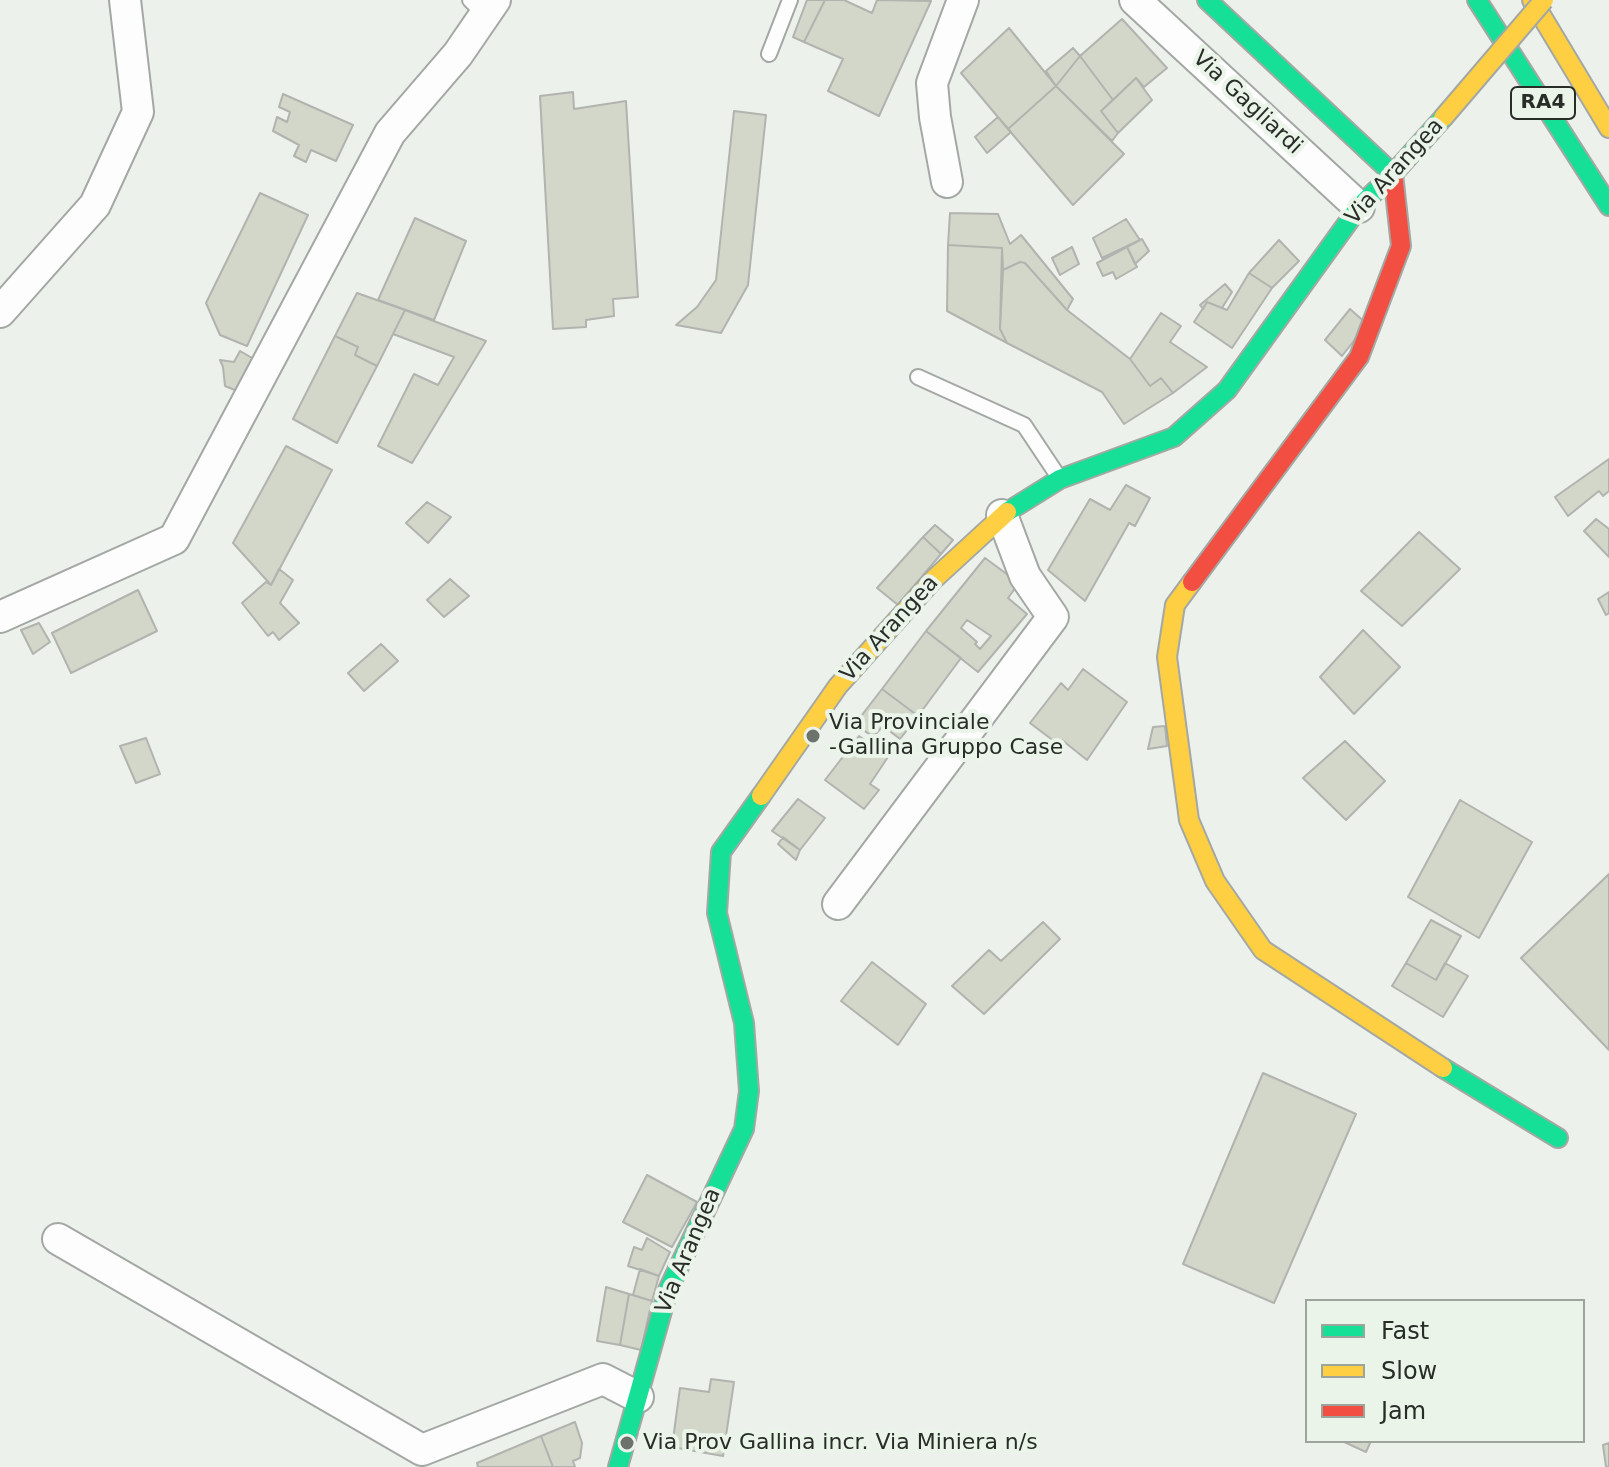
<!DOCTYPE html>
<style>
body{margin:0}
#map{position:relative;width:1609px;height:1467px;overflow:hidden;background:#ecf1ec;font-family:"DejaVu Sans",sans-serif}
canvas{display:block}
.legend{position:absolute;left:1305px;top:1299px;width:280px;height:144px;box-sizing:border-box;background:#eaf4e9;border:2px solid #9da49c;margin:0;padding:10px 14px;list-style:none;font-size:24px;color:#292d28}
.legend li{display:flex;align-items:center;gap:16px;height:40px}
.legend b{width:40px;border:2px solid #9da49c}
</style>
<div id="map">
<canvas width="1609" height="1467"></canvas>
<ul class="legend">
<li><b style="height:10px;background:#16e098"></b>Fast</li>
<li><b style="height:10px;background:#ffcf43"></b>Slow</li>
<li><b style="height:10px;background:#f24e42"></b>Jam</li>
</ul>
</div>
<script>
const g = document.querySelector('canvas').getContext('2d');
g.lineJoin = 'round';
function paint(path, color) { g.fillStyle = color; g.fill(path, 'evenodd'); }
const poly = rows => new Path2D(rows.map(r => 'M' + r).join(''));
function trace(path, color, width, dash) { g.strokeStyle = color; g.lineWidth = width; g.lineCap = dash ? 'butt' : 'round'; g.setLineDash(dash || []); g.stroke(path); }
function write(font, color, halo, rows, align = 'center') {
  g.font = font + ' "DejaVu Sans",sans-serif'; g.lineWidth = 8; g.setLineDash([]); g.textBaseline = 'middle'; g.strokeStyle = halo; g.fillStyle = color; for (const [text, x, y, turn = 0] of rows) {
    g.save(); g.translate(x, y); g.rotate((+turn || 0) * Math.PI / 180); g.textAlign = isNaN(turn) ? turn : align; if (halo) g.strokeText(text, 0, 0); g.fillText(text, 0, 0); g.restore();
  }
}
const building = poly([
 [807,0,825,0,804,42,793,37,807,0],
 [825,0,844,0,872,13,877,0,931,1,879,116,828,91,843,59,804,42,825,0],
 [1122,19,1167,68,1144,87,1136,78,1113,100,1080,56,1122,19],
 [1009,28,1056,86,1008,129,961,73,1009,28],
 [1073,48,1080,56,1056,86,1046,71,1073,48],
 [1080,56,1113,100,1101,111,1118,133,1112,141,1056,86,1080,56],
 [1136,78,1152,100,1118,133,1101,111,1136,78],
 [1056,86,1124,154,1073,205,1008,129,1056,86],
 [573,92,574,109,626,101,638,297,613,299,614,316,586,320,586,327,553,329,540,96,573,92],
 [283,94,353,125,336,161,311,150,306,162,294,156,299,145,273,131,277,117,287,122,290,112,279,107,283,94],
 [734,111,766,115,748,285,721,333,676,325,697,307,716,280,734,111],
 [998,117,1011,132,987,153,975,137,998,117],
 [260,193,308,215,247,346,220,335,206,303,260,193],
 [950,213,998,214,1010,244,1021,235,1073,299,1067,310,1025,263,1020,262,1003,270,1002,248,948,245,950,213],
 [415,218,466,241,434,320,378,300,415,218],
 [1126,219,1140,240,1102,258,1093,238,1126,219],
 [1142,239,1149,251,1135,264,1127,247,1142,239],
 [1279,240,1299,261,1272,288,1249,273,1279,240],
 [948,245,1002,248,1000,329,1007,343,947,311,948,245],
 [1072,247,1079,264,1060,275,1052,258,1072,247],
 [1127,247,1137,267,1116,279,1113,272,1103,276,1097,263,1127,247],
 [1020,262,1025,263,1067,310,1130,359,1150,386,1161,378,1173,393,1124,424,1102,392,1007,343,1000,329,1003,270,1020,262],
 [1249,273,1272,288,1232,348,1194,322,1207,302,1227,310,1249,273],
 [1225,284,1232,292,1222,308,1207,302,1203,309,1200,305,1225,284],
 [357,293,405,310,377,366,355,355,358,347,335,336,357,293],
 [1350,309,1367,324,1342,356,1325,340,1350,309],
 [405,310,486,341,412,463,378,446,414,374,438,385,454,357,393,334,405,310],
 [1161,313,1181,326,1170,342,1207,367,1173,393,1161,378,1150,386,1130,359,1161,313],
 [335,336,358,347,355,355,377,366,337,443,293,419,335,336],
 [240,351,261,363,247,395,225,386,223,367,220,360,234,362,240,351],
 [286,446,332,470,271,585,233,543,286,446],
 [1609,459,1609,491,1603,496,1599,491,1568,516,1555,497,1609,459],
 [1126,485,1150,498,1135,526,1129,523,1085,601,1048,570,1090,499,1110,510,1126,485],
 [427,502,451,517,428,543,406,523,427,502],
 [1596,519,1609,529,1609,557,1584,531,1596,519],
 [935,525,953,540,941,554,923,537,935,525],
 [1419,532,1460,569,1402,626,1361,591,1419,532],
 [923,537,941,554,898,605,877,588,923,537],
 [985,558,1019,583,1008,598,1027,614,978,672,926,631,985,558],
 [967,620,991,636,980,649,975,644,977,642,961,628,967,620],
 [279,569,293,580,280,603,299,623,279,640,273,632,268,636,242,603,266,582,271,585,279,569],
 [450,579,469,596,444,617,427,600,450,579],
 [138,590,157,631,71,673,52,633,138,590],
 [1609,592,1609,613,1606,615,1598,599,1609,592],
 [39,623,50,642,33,654,21,630,39,623],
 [1363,630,1400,667,1354,714,1320,677,1363,630],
 [926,631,961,658,918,716,882,689,926,631],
 [381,644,398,661,364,691,348,673,381,644],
 [1083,669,1127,702,1087,760,1062,740,1059,745,1030,723,1061,683,1068,690,1083,669],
 [882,689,918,716,900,739,883,726,873,737,855,724,882,689],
 [1165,726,1167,746,1148,749,1153,727,1165,726],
 [859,736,888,757,870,784,879,790,864,809,825,780,859,736],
 [146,738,160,774,136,783,120,746,146,738],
 [1345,741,1385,781,1346,820,1303,778,1345,741],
 [798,799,825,818,800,850,772,831,798,799],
 [1460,800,1532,842,1479,938,1408,897,1460,800],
 [783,837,800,850,796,860,778,844,783,837],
 [1609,874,1609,1050,1521,958,1609,874],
 [1431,920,1461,936,1436,980,1406,963,1431,920],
 [1043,922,1060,939,984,1014,952,986,989,950,1001,961,1043,922],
 [872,962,926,1004,898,1045,841,1001,872,962],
 [1406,963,1436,980,1445,963,1468,976,1443,1017,1392,986,1406,963],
 [1263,1073,1356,1114,1274,1303,1183,1264,1263,1073],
 [647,1175,697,1202,672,1247,623,1222,647,1175],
 [647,1238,670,1252,659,1276,628,1266,634,1247,642,1250,647,1238],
 [640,1269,659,1276,652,1301,633,1295,640,1269],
 [606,1287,629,1294,620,1345,597,1341,606,1287],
 [629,1294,652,1301,641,1350,620,1345,629,1294],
 [711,1379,734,1382,723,1456,672,1447,680,1388,709,1392,711,1379],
 [575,1422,582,1443,580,1458,573,1461,575,1467,553,1467,541,1436,575,1422],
 [541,1436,553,1467,478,1467,477,1463,541,1436],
 [1342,1441,1371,1441,1366,1452,1342,1441],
 [1609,1443,1609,1467,1606,1467,1603,1445,1609,1443]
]);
paint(building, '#d3d7ca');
trace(building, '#b1b3ae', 2);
const lane = poly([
 [470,0,485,15],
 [769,54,790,0],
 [918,377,1024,425,1058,476]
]);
const street = poly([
 [1135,0,1359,207],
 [947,182,935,117,932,83,963,0],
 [0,312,95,205,138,112,125,0],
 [0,617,174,539,390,133,458,54,495,0],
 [838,904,1053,617,1025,576,1002,515],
 [58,1239,422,1450,603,1379,638,1397]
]);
const fast = poly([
 [1207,0,1393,174],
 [1477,0,1609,206],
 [1007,512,1060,479,1174,437,1227,390,1359,207,1393,174,1443,118],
 [1443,1068,1558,1138],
 [618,1467,668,1290,744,1129,749,1091,744,1023,717,913,721,852,761,796]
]);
const slow = poly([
 [1532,0,1609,128],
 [1192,582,1175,605,1167,657,1189,820,1215,881,1263,950,1443,1068],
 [761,796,838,686,933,580,1007,512]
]);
const jam = poly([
 [1192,582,1359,357,1401,246,1393,174]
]);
trace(lane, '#a4a8a4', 18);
trace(street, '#a4a8a4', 34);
trace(fast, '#a4a8a4', 22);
trace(slow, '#a4a8a4', 22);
trace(jam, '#a4a8a4', 22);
trace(lane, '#fcfdfc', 14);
trace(street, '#fcfdfc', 30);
trace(fast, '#16e098', 18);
trace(slow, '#ffcf43', 18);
trace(jam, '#f24e42', 18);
const slowBridge = poly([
 [1443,118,1544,0]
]);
trace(slowBridge, '#a4a8a4', 22, []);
trace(slowBridge, '#ffcf43', 18);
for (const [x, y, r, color] of [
 [813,736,8,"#6d726d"],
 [627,1443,8,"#6d726d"]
]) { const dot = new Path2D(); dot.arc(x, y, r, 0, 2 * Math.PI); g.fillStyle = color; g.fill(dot); trace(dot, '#eaf4e9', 3); }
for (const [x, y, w] of [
 [1543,103,64]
]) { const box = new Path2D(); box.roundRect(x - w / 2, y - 16, w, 32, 6); g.fillStyle = '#eaf4e9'; g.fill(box); trace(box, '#292d28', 2); }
write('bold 20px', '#292d28', null, [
 ["RA4",1543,103]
]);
write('22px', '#292d28', '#eaf4e9', [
 ["Via Gagliardi",1247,103,43],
 ["Via Arangea",1395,172,-48],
 ["Via Arangea",890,629,-48],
 ["Via Arangea",689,1251,-67]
]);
write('22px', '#292d28', '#eaf4e9', [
 ["Via Provinciale",829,723],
 ["-Gallina Gruppo Case",829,748],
 ["Via Prov Gallina incr. Via Miniera n/s",643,1443]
], 'left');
</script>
